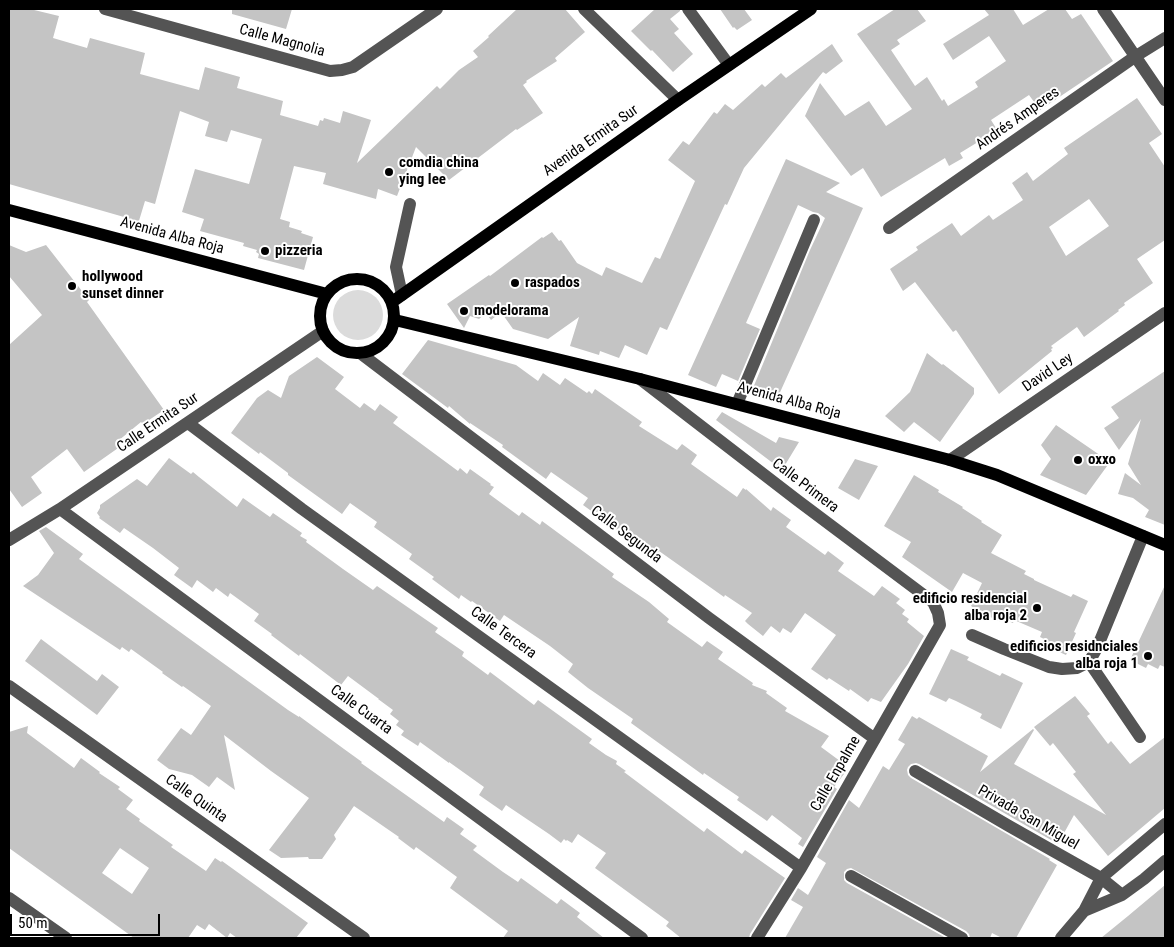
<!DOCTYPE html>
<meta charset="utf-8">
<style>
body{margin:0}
#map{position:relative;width:1174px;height:947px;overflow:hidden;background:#fff;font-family:"Roboto Condensed",sans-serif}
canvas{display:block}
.frame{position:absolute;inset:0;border:10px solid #000;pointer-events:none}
.scale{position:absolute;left:10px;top:914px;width:150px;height:22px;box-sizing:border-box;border:2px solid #000;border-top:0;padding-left:6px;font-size:15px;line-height:18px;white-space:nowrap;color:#000;-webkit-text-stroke:4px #fff;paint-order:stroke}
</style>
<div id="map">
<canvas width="1174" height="947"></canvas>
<div class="frame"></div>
<div class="scale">50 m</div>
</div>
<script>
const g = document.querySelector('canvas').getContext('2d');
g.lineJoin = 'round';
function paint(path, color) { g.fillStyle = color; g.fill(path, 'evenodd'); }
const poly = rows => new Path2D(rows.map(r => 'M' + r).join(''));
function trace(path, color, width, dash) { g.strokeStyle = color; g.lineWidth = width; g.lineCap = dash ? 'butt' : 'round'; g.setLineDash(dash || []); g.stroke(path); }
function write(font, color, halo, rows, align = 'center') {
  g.font = font + ' "Roboto Condensed",sans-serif'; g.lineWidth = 4; g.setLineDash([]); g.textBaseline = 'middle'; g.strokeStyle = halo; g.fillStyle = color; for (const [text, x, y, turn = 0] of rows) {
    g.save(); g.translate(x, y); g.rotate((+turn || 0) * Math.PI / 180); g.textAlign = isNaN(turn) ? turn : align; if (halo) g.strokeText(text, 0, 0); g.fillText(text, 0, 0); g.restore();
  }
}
paint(poly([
 '333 315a25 25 0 1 1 50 0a25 25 0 1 1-50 0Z'
]), '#dbdbdb');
paint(poly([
 [9,9,30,9,59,16,53,38,87,48,90,38,145,53,140,74,199,90,205,67,240,77,237,88,283,101,280,115,318,126,320,120,323,121,324,118,340,123,343,111,371,120,357,163,437,86,440,89,459,70,478,57,473,51,489,37,488,36,517,9,565,9,585,32,555,58,557,61,526,81,527,82,523,85,543,113,517,130,516,129,449,180,416,147,397,196,378,189,376,199,323,184,326,173,294,166,280,219,290,222,289,227,302,231,301,233,313,237,304,270,258,258,259,254,256,252,257,250,243,246,244,243,200,231,204,219,182,212,195,169,249,184,262,139,231,130,227,142,205,136,209,122,180,111,155,204,145,201,138,224,123,220,124,217,9,184],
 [232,9,292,9,286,29,232,14],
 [655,9,680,9,680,11,670,19,679,29,674,33,693,54,673,72,652,50,651,51,631,31],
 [720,9,744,9,752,20,737,30,734,27,733,28],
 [895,9,917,9,926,21,897,40,900,44,891,50,915,86,927,77,942,101,944,99,948,106,978,87,975,82,1006,61,989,36,953,60,943,44,989,15,984,9,1013,9,1023,25,1049,9,1065,9,1072,19,1081,14,1113,61,1040,110,1029,95,991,120,996,128,978,142,960,153,963,158,949,166,945,158,881,197,863,168,851,176,805,116,820,83,845,116,869,101,886,126,912,109,857,34],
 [832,44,843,61,826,74,823,72,744,168,727,205,725,204,667,330,660,327,647,355,625,345,619,358,600,351,599,355,570,346,579,317,548,339,513,329,501,312,491,320,486,313,479,319,470,316,464,328,447,304,489,275,490,276,542,237,543,238,552,232,559,241,561,240,577,263,602,276,606,267,642,283,655,257,660,259,695,181,668,160,683,141,689,145,714,112,717,114,725,104,733,110,762,84,765,87,781,73,786,78],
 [1137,98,1162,134,1149,143,1165,167,1165,240,1137,259,1153,283,1124,303,1125,305,1118,310,1119,311,1084,337,1077,327,1051,346,1053,348,1051,349,1052,351,999,394,956,330,953,332,915,282,903,291,890,269,918,250,916,247,952,223,961,236,989,215,993,220,1023,200,1012,183,1027,172,1033,181,1068,154,1064,148],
 [1089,199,1109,226,1066,256,1049,227],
 [786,159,840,183,826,192,863,208,777,399,753,388,810,250,825,218,818,213,813,212,798,205,746,323,760,329,738,381,722,374,716,387,688,375],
 [9,245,26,252,46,245,89,300,87,302,164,410,143,424,141,422,118,441,121,446,84,472,67,449,31,477,42,493,22,507,9,489,9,345,42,315,9,276],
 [428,340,516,365,538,381,543,373,560,385,565,378,587,393,589,391,592,394,595,389,642,422,639,426,677,450,682,444,697,455,691,464,737,497,743,488,746,490,746,489,771,511,773,507,791,520,786,527,825,555,828,551,844,563,838,571,874,596,882,586,900,599,896,603,905,610,902,614,909,619,907,622,924,636,908,664,881,702,871,698,868,702,850,689,849,691,829,678,827,680,811,669,836,635,805,613,791,633,783,628,780,633,771,626,763,636,748,624,745,621,752,613,725,595,724,597,659,551,656,555,646,549,645,550,583,505,588,498,551,472,546,479,502,447,503,445,470,423,470,424,449,406,448,408,402,374],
 [927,353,942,365,943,364,974,388,974,394,940,442,914,422,904,432,885,416,910,392],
 [317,357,344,377,335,389,360,408,364,403,375,411,380,404,398,417,393,423,458,471,460,468,467,474,470,469,491,484,490,485,494,487,489,494,519,516,522,512,540,525,542,521,614,574,612,577,649,602,669,619,667,622,702,647,707,641,723,652,718,659,753,683,752,685,767,691,766,693,787,708,785,711,829,736,821,747,840,761,836,767,844,774,834,787,837,789,803,847,798,844,802,838,772,815,767,821,737,800,739,797,704,773,703,775,631,723,633,719,588,688,568,672,573,664,550,646,504,615,500,621,472,601,471,602,461,595,459,599,432,579,434,577,409,559,412,554,374,527,377,522,350,503,342,514,288,475,288,473,260,452,259,454,231,433,257,398,268,390,281,398,289,376],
 [1165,371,1165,525,1145,517,1149,510,1133,498,1118,494,1125,473,1141,485,1128,464,1141,419,1119,450,1104,428,1119,418,1111,407],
 [722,412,776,443,779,437,799,442,782,470,716,420],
 [1056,425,1110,462,1086,495,1040,475,1051,459,1041,445],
 [169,458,191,474,193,472,199,477,237,507,243,498,270,517,273,513,302,533,300,536,307,540,306,542,343,569,373,590,377,586,438,628,435,632,464,652,462,656,488,675,490,672,534,705,538,700,592,739,589,743,606,755,617,761,616,764,626,771,624,772,704,832,707,828,742,854,745,850,785,878,750,934,749,938,681,938,666,926,669,922,595,868,606,853,578,834,572,843,567,840,566,841,564,839,561,843,549,834,506,805,502,811,479,795,484,787,449,762,449,763,420,742,418,746,401,735,404,731,396,725,399,721,390,714,393,710,378,699,379,699,348,676,341,685,300,654,299,656,271,635,272,634,254,621,259,614,230,593,228,597,216,588,213,592,197,580,192,588,174,575,179,568,153,548,124,528,120,533,99,518,100,517,97,513,100,508,100,505,137,479,147,486],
 [855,459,878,466,859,500,838,488],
 [914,475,939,490,938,492,963,507,962,508,982,521,981,522,1002,535,991,553,1026,571,1024,574,1034,579,1034,580,1071,597,1073,594,1088,601,1074,632,1076,633,1066,655,1046,646,1048,641,1040,637,1042,632,1014,620,1013,623,1003,619,1001,622,984,614,971,606,982,583,963,573,952,592,902,557,911,542,884,526],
 [46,527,83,554,79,559,288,710,299,717,299,716,344,749,362,762,361,763,444,822,447,817,464,829,460,834,477,846,473,850,503,872,518,882,521,878,557,904,561,899,580,913,577,917,604,938,503,938,508,931,450,888,457,877,416,847,414,850,398,838,399,837,354,806,334,835,336,839,322,859,309,859,308,857,281,858,269,850,309,798,271,771,224,735,235,790,217,777,209,787,192,775,169,769,157,760,181,728,191,735,211,706,183,686,182,687,162,673,163,672,131,649,129,652,122,647,120,650,23,586,38,575,54,553,39,531],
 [1165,585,1165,667,1160,665,1158,669,1148,664,1146,668,1130,660],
 [41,639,97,681,102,674,119,687,97,715,25,661],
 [951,649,969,657,967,660,1000,676,1002,673,1023,683,1001,729,980,718,982,714,956,701,949,698,946,702,929,694],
 [1075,696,1090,714,1087,716,1108,744,1111,741,1130,764,1165,737,1165,808,1108,856,1074,815,1058,844,919,764,916,763,911,764,908,767,907,770,908,775,911,778,1050,859,1049,860,1057,865,1016,938,1002,938,992,933,990,938,970,938,969,934,966,931,851,868,847,869,844,872,844,880,847,883,946,938,785,938,803,907,791,900,798,888,808,895,826,863,817,857,849,800,859,808,883,766,889,770,905,744,898,740,912,716,917,719,919,717,988,756,980,772,1033,729,1034,730,1014,764,1106,815,1073,774,1076,772,1053,743,1050,746,1034,727],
 [28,726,27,733,74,768,81,758,100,772,99,773,120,787,118,789,133,800,126,809,140,819,139,821,173,845,171,847,206,871,215,858,221,862,222,861,308,923,296,938,237,938,230,933,227,938,209,924,205,930,197,925,188,938,134,938,9,848,9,732],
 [120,848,149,868,132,894,102,873],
 [1165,885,1165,938,1101,938,1128,916]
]), '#c4c4c4');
trace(poly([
 [105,9,330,71,342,70,353,67,437,9],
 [584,9,678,100],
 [688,9,729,65],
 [1103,9,1165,100],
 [889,228,1136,56,1165,38],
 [402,295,396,267,410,204],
 [360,353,709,618,875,739],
 [640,379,797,500,933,602,938,613,940,625,801,868,757,938],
 [737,404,814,220],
 [188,423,302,509,801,868],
 [950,460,1165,313],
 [60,509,642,938],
 [9,540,60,509,323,331],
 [972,635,1004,649,1049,667,1062,669,1077,668,1089,662,1097,648,1143,536],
 [1089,662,1140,737],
 [9,686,364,938],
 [915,771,1009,826,1101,878,1122,895],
 [851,876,962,938],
 [9,898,66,938],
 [1084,911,1122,895,1144,879,1165,861],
 [1061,938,1084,911,1101,878,1165,824]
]), '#545454', 12);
trace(poly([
 [9,210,327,294],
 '320 316a37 37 0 1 1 74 0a37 37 0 1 1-74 0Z',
 [392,302,678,100,811,9],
 [395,320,640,379,950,460,997,475,1165,545]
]), '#000', 12);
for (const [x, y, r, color] of [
 [389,172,5,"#000"],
 [265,251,5,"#000"],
 [515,283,5,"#000"],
 [72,286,5,"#000"],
 [464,311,5,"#000"],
 [1078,460,5,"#000"],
 [1037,608,5,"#000"],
 [1148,656,5,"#000"]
]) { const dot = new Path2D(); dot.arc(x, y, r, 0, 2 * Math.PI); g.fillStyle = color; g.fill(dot); trace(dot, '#fff', 2); }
write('15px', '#000', '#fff', [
 ["Calle Magnolia",282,41,15],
 ["Andrés Amperes",1018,119,-35],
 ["Avenida Ermita Sur",591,141,-35],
 ["Avenida Alba Roja",172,236,15],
 ["David Ley",1048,373,-34],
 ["Avenida Alba Roja",789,401,15],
 ["Calle Ermita Sur",158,423,-34],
 ["Calle Primera",805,486,37],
 ["Calle Segunda",626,535,37],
 ["Calle Tercera",503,633,36],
 ["Calle Cuarta",361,710,36],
 ["Calle Enpalme",836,774,-60],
 ["Calle Quinta",196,799,35],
 ["Privada San Miguel",1028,818,30]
]);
write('bold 15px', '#000', '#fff', [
 ["comdia china",399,163],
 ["ying lee",399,180],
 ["pizzeria",275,251],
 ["hollywood",82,277],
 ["sunset dinner",82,294],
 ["raspados",525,283],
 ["modelorama",474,311],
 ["oxxo",1088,460],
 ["edificio residencial",1027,599,"right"],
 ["alba roja 2",1027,616,"right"],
 ["edificios residnciales",1138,647,"right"],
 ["alba roja 1",1138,664,"right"]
], 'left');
</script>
